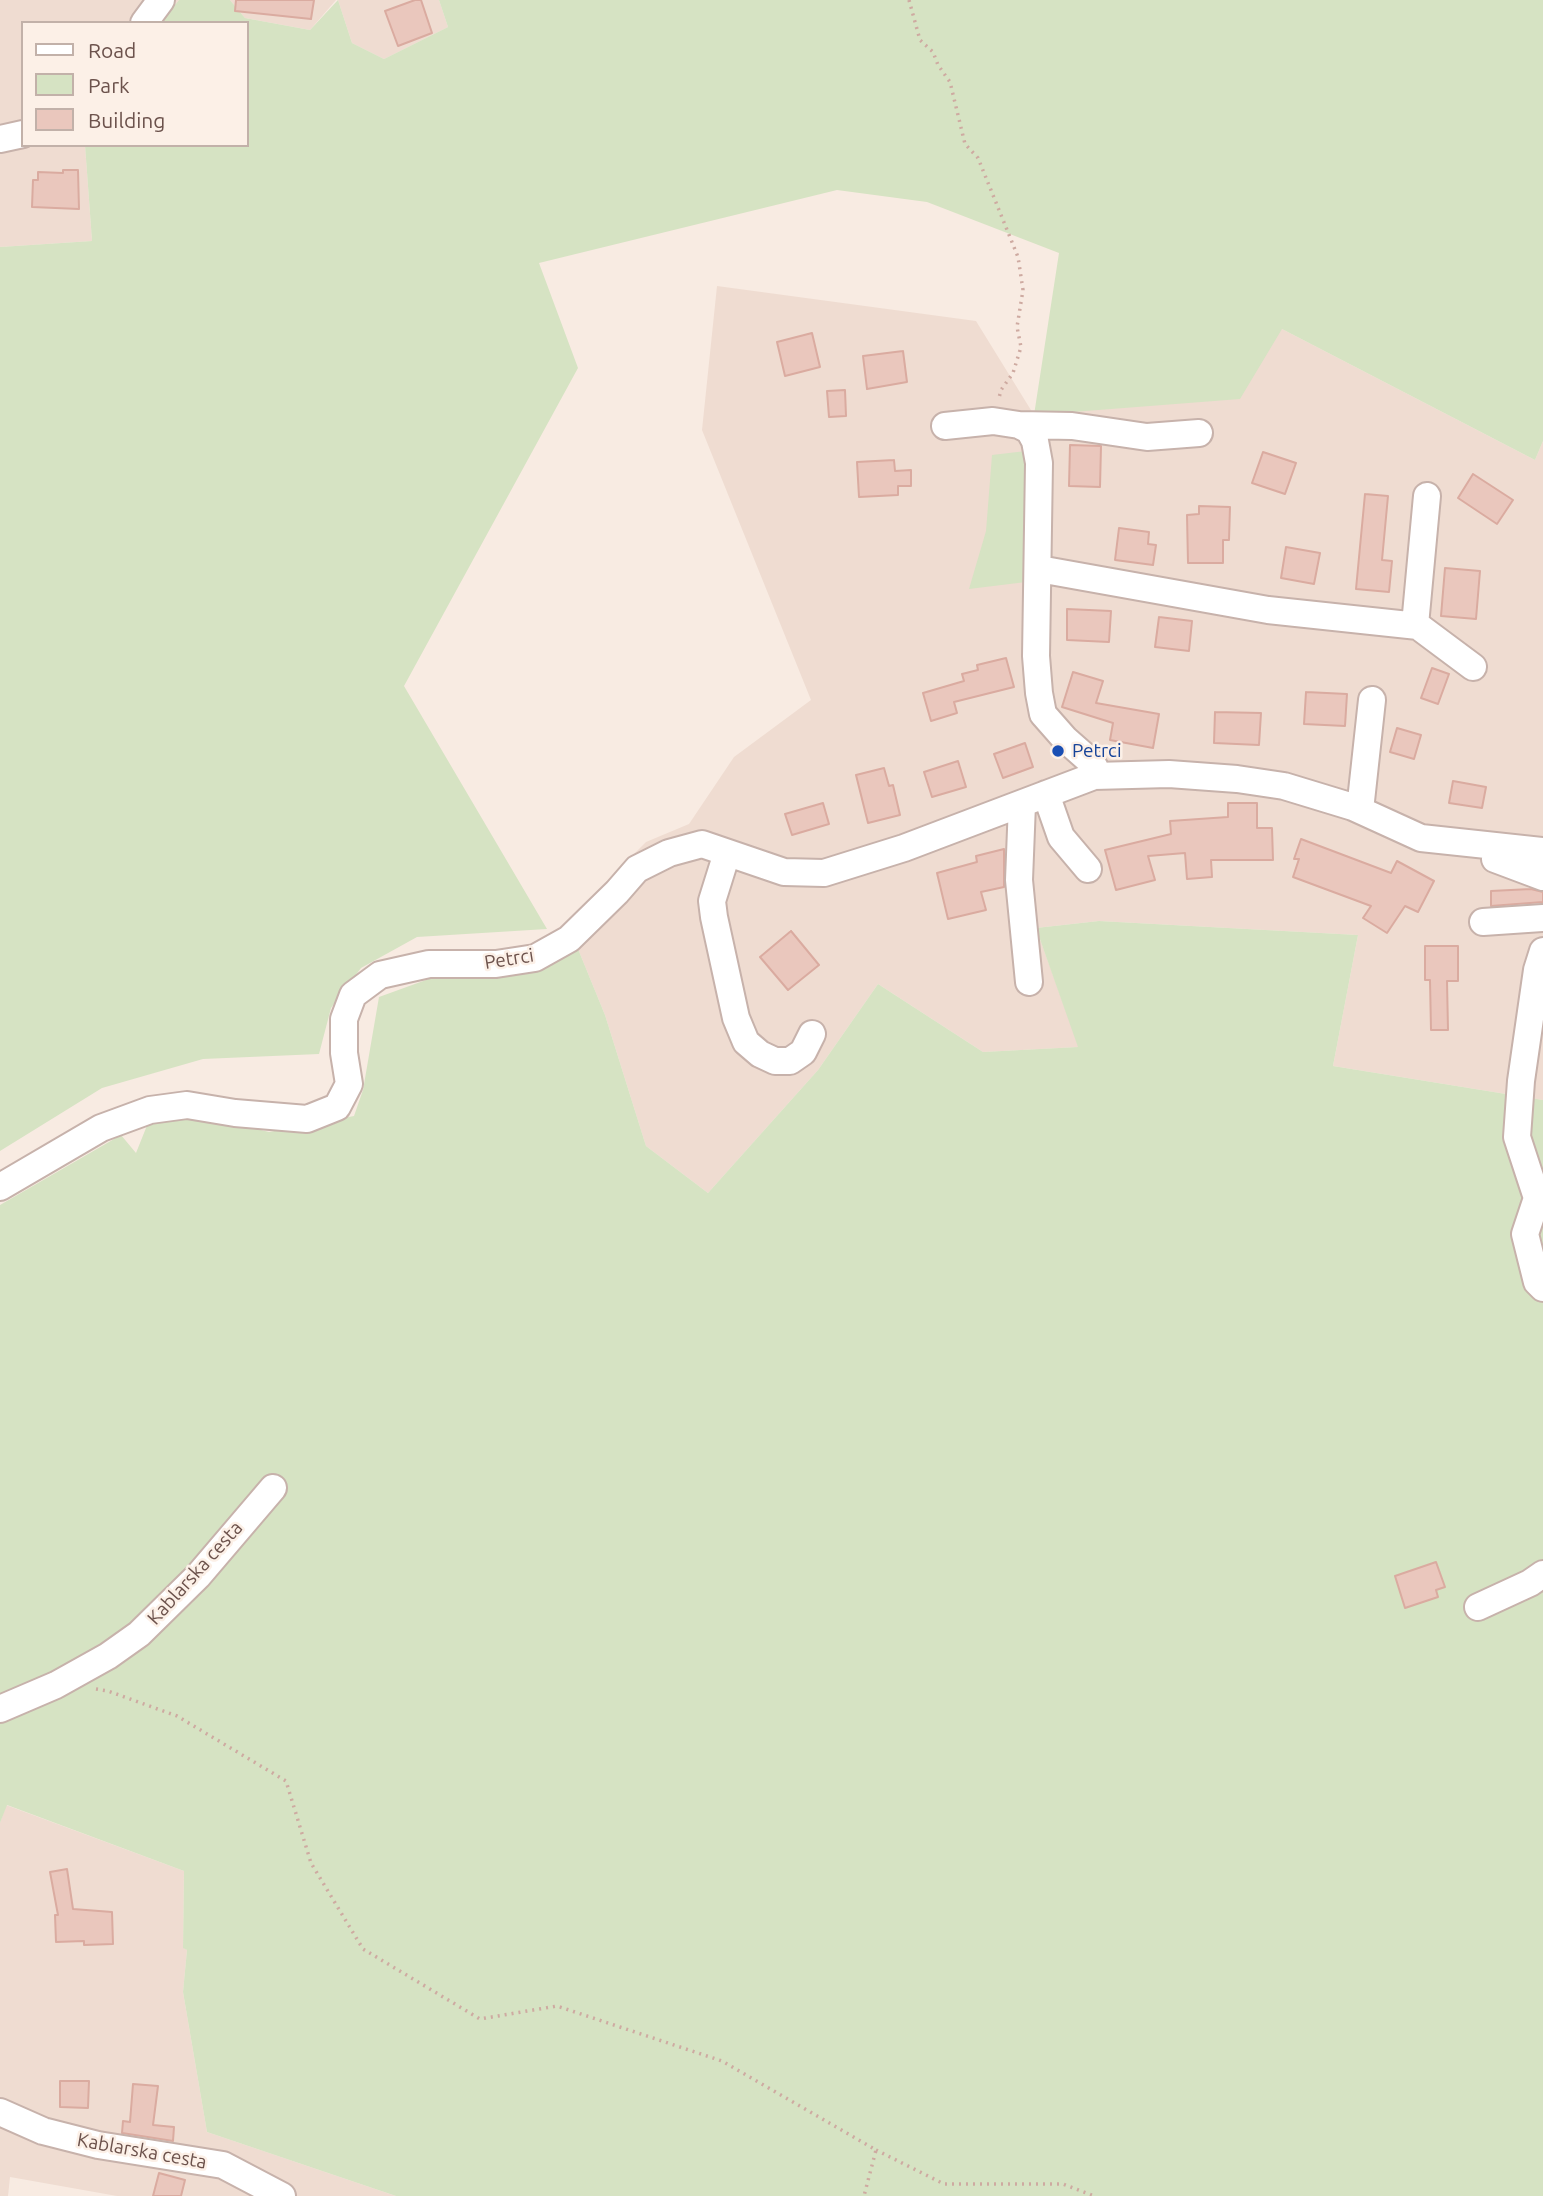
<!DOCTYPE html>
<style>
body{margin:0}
#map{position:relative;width:1543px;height:2196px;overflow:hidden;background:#f8ebe2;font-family:Ubuntu,sans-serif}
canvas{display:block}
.legend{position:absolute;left:21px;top:21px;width:228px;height:126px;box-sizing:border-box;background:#fcf0e7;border:2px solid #c2b1a9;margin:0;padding:9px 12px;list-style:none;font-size:21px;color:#6c524c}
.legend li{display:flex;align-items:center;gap:14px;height:35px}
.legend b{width:35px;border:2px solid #c2b1a9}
</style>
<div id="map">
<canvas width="1543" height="2196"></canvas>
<ul class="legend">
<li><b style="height:9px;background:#fff"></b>Road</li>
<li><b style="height:19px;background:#d6e3c3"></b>Park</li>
<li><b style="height:19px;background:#eac7bd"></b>Building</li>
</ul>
</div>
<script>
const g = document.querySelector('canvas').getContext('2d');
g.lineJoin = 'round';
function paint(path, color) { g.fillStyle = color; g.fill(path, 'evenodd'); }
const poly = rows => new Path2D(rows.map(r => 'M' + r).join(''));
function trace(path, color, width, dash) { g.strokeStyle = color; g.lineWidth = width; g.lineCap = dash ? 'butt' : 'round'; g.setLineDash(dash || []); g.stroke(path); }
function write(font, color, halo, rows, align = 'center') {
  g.font = font + ' Ubuntu,sans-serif'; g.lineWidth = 5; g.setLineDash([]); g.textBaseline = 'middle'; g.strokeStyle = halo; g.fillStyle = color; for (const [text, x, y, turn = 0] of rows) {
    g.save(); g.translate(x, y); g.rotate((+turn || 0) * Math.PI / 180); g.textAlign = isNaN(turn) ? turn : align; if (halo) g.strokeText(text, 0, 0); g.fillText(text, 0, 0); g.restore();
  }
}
paint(poly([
 [0,0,179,0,160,23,23,23,23,145,85,145,92,241,0,247],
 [230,0,336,0,310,30,245,18],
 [338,0,439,0,448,27,384,59,352,43],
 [717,286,976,321,1034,415,1282,329,1535,460,1543,441,1543,1100,1333,1066,1358,935,1099,921,1036,928,1079,1047,983,1052,878,984,818,1070,708,1193,646,1146,605,1015,576,944,615,873,646,842,689,824,734,757,811,700,702,430],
 [6,1805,184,1871,183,1947,187,1950,183,1992,207,2132,396,2196,117,2196,10,2177,8,2196,0,2196,0,1823]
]), '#efdcd1');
paint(poly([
 [179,0,230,0,245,18,310,30,338,0,352,43,384,59,448,27,439,0,1543,0,1543,441,1535,460,1282,329,1240,399,1034,415,1059,253,927,202,837,190,539,263,578,368,404,686,547,929,417,937,361,968,331,1008,319,1054,203,1059,102,1088,0,1151,0,247,92,241,85,145,247,145,247,23,160,23],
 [1026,451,1028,528,1026,582,969,589,986,531,992,455],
 [1099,921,1358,935,1333,1066,1543,1100,1543,2196,396,2196,207,2132,183,1992,187,1950,183,1948,184,1871,7,1805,0,1823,0,1205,121,1135,136,1153,148,1123,209,1117,269,1132,354,1116,363,1090,379,997,448,972,576,944,605,1015,646,1146,708,1193,818,1070,878,984,983,1052,1078,1047,1036,928]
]), '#d6e3c3');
const building = poly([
 [236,0,314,0,311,19,235,11,236,0],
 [415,0,421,0,432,33,398,46,385,11,415,0],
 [63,170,78,170,79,209,32,207,33,180,38,180,38,172,63,173,63,170],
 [812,333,820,367,785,376,777,342,812,333],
 [903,351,907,382,867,389,863,356,903,351],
 [845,390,846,416,829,417,827,391,845,390],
 [1070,445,1101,446,1100,487,1069,486,1070,445],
 [1263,452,1296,463,1285,494,1252,483,1263,452],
 [894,460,895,471,911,470,911,486,898,486,898,495,859,497,857,462,894,460],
 [1473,474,1513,500,1497,524,1458,498,1473,474],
 [1365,494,1388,496,1382,560,1392,561,1389,592,1356,589,1365,494],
 [1199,506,1230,507,1229,540,1223,540,1223,563,1188,563,1187,515,1199,514,1199,506],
 [1119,528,1149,532,1148,544,1156,545,1153,565,1115,560,1119,528],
 [1286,547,1320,553,1314,584,1281,578,1286,547],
 [1445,568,1480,571,1476,619,1441,616,1445,568],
 [1067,609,1111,611,1109,642,1067,640,1067,609],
 [1159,617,1192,621,1189,651,1155,647,1159,617],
 [1006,658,1014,687,954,702,957,713,931,721,923,693,964,681,962,674,978,670,977,665,1006,658],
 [1432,668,1449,674,1438,704,1421,698,1432,668],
 [1073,672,1103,681,1096,703,1159,714,1153,748,1110,740,1113,723,1062,707,1073,672],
 [1306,692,1347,694,1345,726,1304,724,1306,692],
 [1215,712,1261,713,1259,745,1214,743,1215,712],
 [1397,728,1421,735,1414,759,1390,752,1397,728],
 [1025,743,1033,767,1003,778,994,754,1025,743],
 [958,761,966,787,932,797,924,772,958,761],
 [884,768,889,786,893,785,900,815,868,823,856,775,884,768],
 [1453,781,1486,787,1482,808,1449,803,1453,781],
 [823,803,829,824,792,835,785,814,823,803],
 [1228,803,1257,803,1257,828,1272,828,1273,860,1211,860,1212,877,1187,879,1185,853,1148,856,1155,880,1116,890,1105,850,1171,834,1170,821,1228,817,1228,803],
 [1301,839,1391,873,1397,861,1434,881,1418,912,1405,906,1387,933,1363,918,1371,906,1293,877,1299,859,1294,859,1301,839],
 [1004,849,1004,887,981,892,986,910,948,919,937,873,977,862,976,856,1004,849],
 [1531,889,1543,892,1543,902,1491,906,1491,891,1531,889],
 [791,931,819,965,788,990,760,957,791,931],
 [1425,946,1458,946,1458,981,1447,981,1448,1030,1431,1030,1430,980,1425,980,1425,946],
 [1436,1562,1445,1587,1436,1590,1438,1597,1405,1608,1395,1576,1436,1562],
 [67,1869,73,1909,112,1912,113,1944,84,1945,84,1941,56,1942,55,1915,58,1915,50,1872,67,1869],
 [60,2081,89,2081,88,2108,60,2107,60,2081],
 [133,2084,158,2086,153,2125,174,2127,173,2141,122,2133,123,2121,130,2122,133,2084],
 [159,2173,185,2180,181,2196,153,2196,159,2173]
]);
paint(building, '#eac7bd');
trace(building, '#daaba0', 2);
const minor = poly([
 [144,23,161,0],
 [0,139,23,134],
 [1019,425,1072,426,1147,437,1199,433],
 [945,426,993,421,1019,425,1029,430,1035,441,1039,463,1036,656,1039,693,1043,714,1065,739,1090,761,1094,766,1094,776],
 [1039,569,1268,610,1418,626,1473,667],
 [1415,625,1427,496],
 [1046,794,1061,837,1088,869],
 [1022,804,1019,880,1029,982],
 [1360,810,1372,700],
 [727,853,712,901,714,917,736,1018,746,1042,760,1054,775,1061,790,1061,803,1052,812,1034],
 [1495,859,1543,877],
 [1483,922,1543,918],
 [1543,951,1537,970,1521,1081,1517,1137,1537,1198,1525,1234,1537,1282,1543,1288],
 [0,1187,101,1128,150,1110,187,1105,235,1113,307,1119,337,1107,349,1084,344,1053,344,1019,353,995,380,975,429,964,496,964,535,958,569,939,617,892,637,869,669,853,702,844,784,872,824,873,904,848,1094,776,1169,774,1237,779,1284,786,1353,807,1421,838,1543,851],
 [1478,1607,1530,1583,1543,1574],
 [0,1709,56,1685,108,1656,139,1634,198,1576,273,1488],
 [0,2112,43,2131,98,2145,223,2165,282,2196]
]);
trace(minor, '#c7b2ab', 30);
trace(poly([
 [909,0,920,40,933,52,938,65,950,82,965,144,978,158,1018,257,1023,290,1017,327,1021,347,1013,373,1001,390,999,398],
 [96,1689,108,1691,177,1716,286,1781,311,1863,363,1949,480,2019,557,2006,722,2061,876,2150,864,2196],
 [876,2150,944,2184,1063,2184,1094,2196]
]), '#ceaaa1', 3.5, [2, 5]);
trace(minor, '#fff', 26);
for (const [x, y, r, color] of [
 [1058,751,7,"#1a4fb4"]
]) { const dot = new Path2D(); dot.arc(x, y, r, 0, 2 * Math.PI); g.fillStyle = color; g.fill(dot); trace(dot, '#fcf0e7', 2.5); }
write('19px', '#164399', '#fcf0e7', [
 ["Petrci",1072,751]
], 'left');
write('19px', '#6c524c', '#fcf0e7', [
 ["Petrci",509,959,-9],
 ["Kablarska cesta",195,1573,-48],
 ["Kablarska cesta",142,2151,10]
]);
</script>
